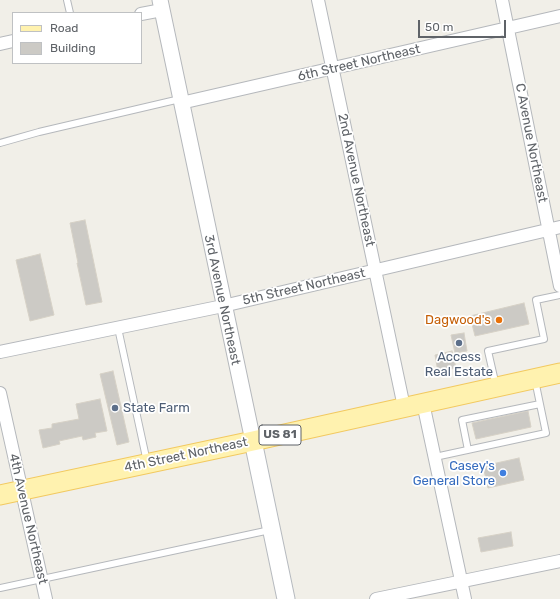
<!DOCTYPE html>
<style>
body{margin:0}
#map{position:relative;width:560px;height:599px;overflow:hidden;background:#f1efe8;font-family:Rubik,sans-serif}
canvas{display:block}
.legend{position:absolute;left:12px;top:12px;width:130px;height:52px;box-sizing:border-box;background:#fff;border:1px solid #bfc1c3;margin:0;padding:5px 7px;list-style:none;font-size:12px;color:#5f6368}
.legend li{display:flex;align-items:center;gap:8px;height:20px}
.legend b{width:20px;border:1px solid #bfc1c3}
.scale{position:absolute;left:418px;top:20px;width:88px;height:18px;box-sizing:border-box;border:2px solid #5f6368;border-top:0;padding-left:5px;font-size:12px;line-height:14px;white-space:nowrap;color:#5f6368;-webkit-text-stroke:3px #fff;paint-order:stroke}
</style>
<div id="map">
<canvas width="560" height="599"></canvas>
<ul class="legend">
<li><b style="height:5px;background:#fff2af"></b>Road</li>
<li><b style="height:11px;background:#cccac5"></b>Building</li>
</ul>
<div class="scale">50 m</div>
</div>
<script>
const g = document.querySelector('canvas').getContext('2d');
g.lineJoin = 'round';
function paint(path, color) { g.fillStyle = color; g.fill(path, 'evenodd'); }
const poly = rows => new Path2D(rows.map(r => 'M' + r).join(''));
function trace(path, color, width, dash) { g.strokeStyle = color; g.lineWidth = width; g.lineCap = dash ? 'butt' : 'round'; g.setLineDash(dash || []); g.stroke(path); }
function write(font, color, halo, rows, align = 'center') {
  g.font = font + ' Rubik,sans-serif'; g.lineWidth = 3.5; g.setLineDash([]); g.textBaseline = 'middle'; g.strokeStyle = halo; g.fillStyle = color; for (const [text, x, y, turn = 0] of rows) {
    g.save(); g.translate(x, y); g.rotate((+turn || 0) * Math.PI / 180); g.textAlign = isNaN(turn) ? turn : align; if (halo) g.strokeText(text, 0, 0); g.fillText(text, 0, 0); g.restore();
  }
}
const building = poly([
 [85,220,102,302,86,305,77,263,78,263,70,223,85,220],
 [40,254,54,315,30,321,16,260,40,254],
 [524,303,529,324,475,336,470,316,524,303],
 [464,333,467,351,455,353,451,335,464,333],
 [452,351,456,368,438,372,435,355,452,351],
 [113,371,129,442,117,445,100,374,113,371],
 [100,399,107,431,95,433,96,437,83,440,82,436,59,441,60,444,43,448,39,430,52,428,52,424,79,419,76,404,100,399],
 [528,411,531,427,476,439,472,423,528,411],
 [519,458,524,480,488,488,483,466,519,458],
 [511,532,513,546,481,552,478,538,511,532]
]);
paint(building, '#cccac5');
trace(building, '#d6d1c6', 1);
const service = poly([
 [67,0,70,13],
 [0,143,39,132,180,99],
 [118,328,147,462],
 [496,386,488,351,544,339,536,300,560,295],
 [468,450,462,420,540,404],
 [435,457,546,433,535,380],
 [0,588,270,530]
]);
const minor = poly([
 [318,0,404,407],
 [502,0,560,286],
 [141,14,162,10],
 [0,44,13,41],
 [181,103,560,16],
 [0,352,223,306,560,227],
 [0,393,46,599],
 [423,403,465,599],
 [376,599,560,561]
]);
const tertiary = poly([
 [160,0,253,441]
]);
const secondary = poly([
 [253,441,286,599]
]);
const primary = poly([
 [0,495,253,441,560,373]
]);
trace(service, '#b5b8bc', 8);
trace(minor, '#b5b8bc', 14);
trace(tertiary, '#b5b8bc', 17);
trace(secondary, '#b6babf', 19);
trace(primary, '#f2c960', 21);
trace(service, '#fff', 6);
trace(minor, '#fff', 12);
trace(tertiary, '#fff', 15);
trace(secondary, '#fff', 17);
trace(primary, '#fff2af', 19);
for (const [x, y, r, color] of [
 [499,320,4,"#e8710a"],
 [459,343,4,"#5c6f8a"],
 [115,408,4,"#5c6f8a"],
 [503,473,4,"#3f7fe0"]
]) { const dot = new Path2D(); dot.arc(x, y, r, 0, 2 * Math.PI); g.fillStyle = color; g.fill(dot); trace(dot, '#fff', 1.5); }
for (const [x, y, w] of [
 [280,435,42]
]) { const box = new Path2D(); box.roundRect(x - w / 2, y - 10, w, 20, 3); g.fillStyle = '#fff'; g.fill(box); trace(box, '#5f6368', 1); }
write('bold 12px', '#5f6368', null, [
 ["US 81",280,435]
]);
write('13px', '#5f6368', '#fff', [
 ["6th Street Northeast",359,63,-13],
 ["C Avenue Northeast",531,143,79],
 ["2nd Avenue Northeast",356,180,78],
 ["5th Street Northeast",304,287,-13],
 ["3rd Avenue Northeast",222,300,78],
 ["4th Street Northeast",186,455,-12],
 ["4th Avenue Northeast",28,519,77]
]);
write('13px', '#c56008', '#fff', [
 ["Dagwood's",491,320]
], 'right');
write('13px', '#4e5e75', '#fff', [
 ["Access",459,357],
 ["Real Estate",459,372],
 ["State Farm",123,408,"left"]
]);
write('13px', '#366cbe', '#fff', [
 ["Casey's",495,466],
 ["General Store",495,481]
], 'right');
</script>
